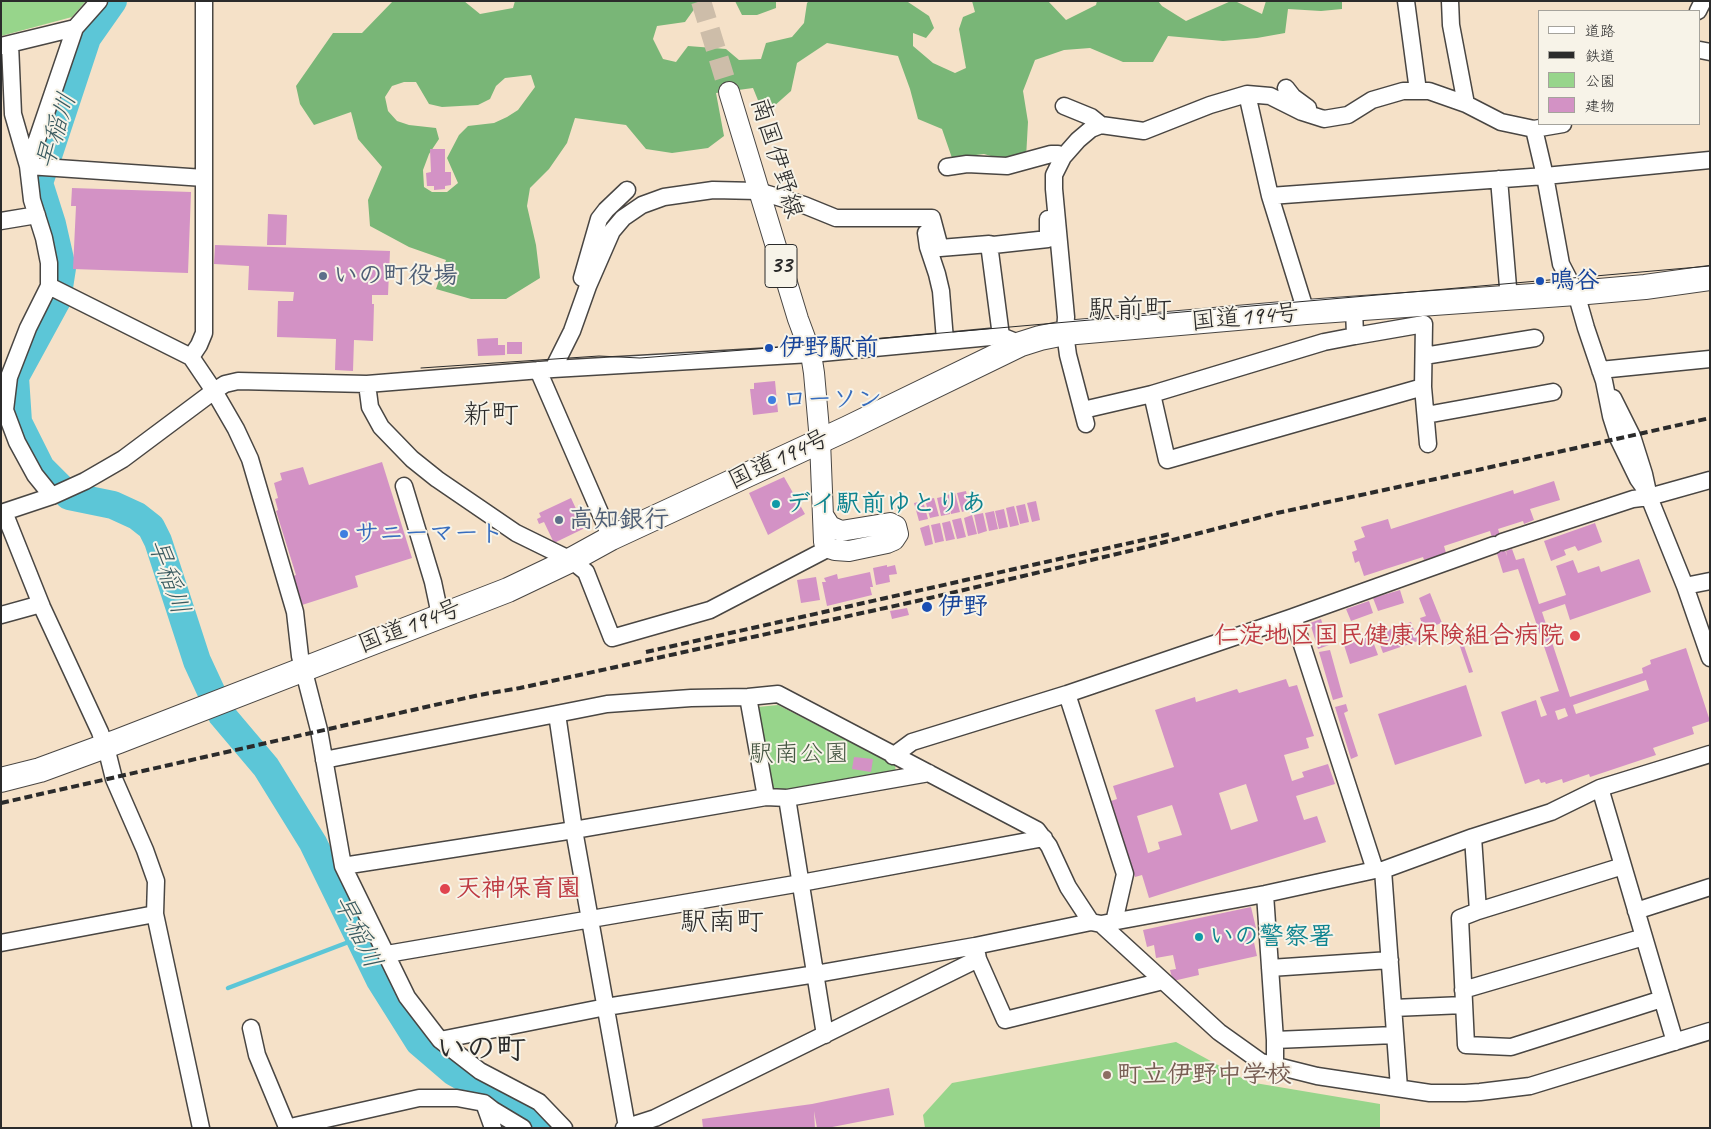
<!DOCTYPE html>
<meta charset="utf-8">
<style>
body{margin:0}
#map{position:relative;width:1711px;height:1129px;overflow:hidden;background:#f5e1c8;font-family:Caveat,"Klee One",sans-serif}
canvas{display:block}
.frame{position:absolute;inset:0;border:2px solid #2b2b2b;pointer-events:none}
.legend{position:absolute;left:1538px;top:10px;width:162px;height:115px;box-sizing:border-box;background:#f7f3e8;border:1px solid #a5a39c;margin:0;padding:6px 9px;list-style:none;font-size:15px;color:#2b2b2b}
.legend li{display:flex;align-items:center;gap:10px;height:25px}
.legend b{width:25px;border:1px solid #a5a39c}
</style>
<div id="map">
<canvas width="1711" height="1129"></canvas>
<div class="frame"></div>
<ul class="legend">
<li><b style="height:6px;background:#fff"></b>道路</li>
<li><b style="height:6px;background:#2b2b2b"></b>鉄道</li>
<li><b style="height:14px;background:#97d58b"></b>公園</li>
<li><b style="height:14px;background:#d392c5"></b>建物</li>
</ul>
</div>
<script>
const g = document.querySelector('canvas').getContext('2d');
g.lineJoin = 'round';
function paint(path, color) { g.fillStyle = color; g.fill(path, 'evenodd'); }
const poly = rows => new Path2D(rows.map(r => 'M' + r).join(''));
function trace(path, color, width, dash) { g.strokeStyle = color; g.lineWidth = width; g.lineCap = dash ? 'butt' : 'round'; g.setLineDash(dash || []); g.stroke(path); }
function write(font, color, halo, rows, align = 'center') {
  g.font = font + ' Caveat,"Klee One",sans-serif'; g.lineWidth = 4; g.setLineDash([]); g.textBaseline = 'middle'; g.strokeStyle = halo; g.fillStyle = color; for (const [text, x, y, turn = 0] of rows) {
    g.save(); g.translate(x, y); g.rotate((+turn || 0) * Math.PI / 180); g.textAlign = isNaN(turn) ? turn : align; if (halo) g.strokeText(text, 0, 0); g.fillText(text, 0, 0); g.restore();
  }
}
paint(poly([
 [1,1,86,1,72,17,1,36],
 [778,705,895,765,896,773,776,792,769,786,756,712,758,707],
 [1176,1042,1249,1082,1380,1104,1380,1128,925,1128,923,1115,952,1083]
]), '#97d58b');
paint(poly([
 [393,1,464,1,480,14,513,8,515,1,700,1,685,22,657,26,653,39,663,59,676,62,688,46,726,49,739,60,761,59,766,43,792,37,804,23,807,3,809,1,908,2,929,16,934,28,926,38,913,33,913,46,933,63,955,73,966,68,959,29,963,17,975,12,972,1,1048,1,1066,20,1096,5,1097,1,1158,1,1162,6,1186,21,1231,1,1235,1,1262,14,1266,1,1342,1,1342,9,1321,11,1288,9,1285,33,1257,38,1223,41,1168,36,1153,62,1123,62,1090,48,1064,50,1035,60,1023,91,1028,122,1026,158,1008,161,984,154,952,158,942,129,918,119,910,89,898,56,827,43,797,63,791,91,764,115,753,88,716,93,724,136,708,148,672,153,646,149,626,125,575,118,567,143,549,169,530,188,527,206,536,245,540,278,506,299,471,299,436,289,446,260,409,247,370,226,368,200,382,167,358,139,351,112,314,125,300,104,296,86,333,33,362,33],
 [531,75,535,87,518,110,507,117,494,123,468,126,459,135,447,158,458,183,447,192,432,192,424,187,423,170,429,154,439,139,436,128,409,125,397,121,388,111,385,97,392,86,404,82,416,82,429,104,442,107,478,105,490,99,496,86,505,78],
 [735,1,776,1,776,8,757,15,742,15]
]), '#79b677');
trace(poly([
 [228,988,346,943]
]), '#5cc6d7', 4.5);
trace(poly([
 [113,1,87,38,39,183,52,224,62,268,57,300,15,377,18,422,41,468,69,496,113,505,137,516,151,527,158,541,197,661,222,715,266,767,313,843,380,980,419,1042,454,1072,506,1101,537,1120,543,1128]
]), '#5cc6d7', 28);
paint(poly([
 [430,149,445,149,445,172,451,172,451,185,445,186,445,189,434,190,434,186,427,186,426,173,431,172],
 [72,188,191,192,188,273,73,269,76,206,71,206],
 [268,214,287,215,286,245,267,245],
 [215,245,390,251,388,295,372,295,372,304,374,304,373,341,354,340,353,371,335,370,336,339,277,337,278,301,293,301,294,292,248,290,249,266,214,264],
 [498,338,498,345,505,345,505,355,478,356,477,339],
 [507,342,522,342,522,354,507,354],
 [775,381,778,412,753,415,750,389,754,389,754,383],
 [382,462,412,558,355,576,358,587,302,605,293,576,296,575,276,511,278,510,275,499,278,498,274,483,282,480,280,473,303,467,309,485],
 [784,477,805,514,768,535,749,493],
 [1554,481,1560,500,1530,509,1534,520,1524,524,1523,521,1498,529,1507,556,1506,551,1512,549,1516,560,1524,558,1539,604,1566,595,1556,566,1573,560,1578,573,1599,566,1601,572,1639,559,1651,592,1570,620,1565,604,1542,612,1570,697,1643,673,1642,668,1651,664,1650,660,1686,648,1710,721,1692,727,1694,734,1653,748,1656,755,1590,777,1589,774,1563,783,1562,779,1546,784,1545,782,1541,783,1539,779,1525,784,1501,712,1536,700,1541,717,1547,715,1540,697,1559,691,1518,569,1503,573,1490,531,1444,546,1446,553,1424,560,1423,557,1364,576,1359,561,1355,563,1352,552,1357,550,1354,541,1365,537,1361,527,1388,519,1391,529,1513,490,1514,494],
 [1646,680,1649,690,1576,714,1573,705],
 [1565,708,1568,716,1558,720,1555,711],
 [966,491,970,509,962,512,957,493],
 [955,493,960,512,951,514,947,495],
 [946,496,950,514,941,516,937,498],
 [571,498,585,528,554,543,544,522,539,524,537,519,541,517,539,513],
 [934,498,939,516,930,518,925,500],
 [923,501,928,519,919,521,914,503],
 [1036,501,1040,520,1032,522,1027,503],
 [1025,504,1029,522,1020,524,1016,506],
 [1014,506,1019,525,1010,527,1006,508],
 [1004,509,1008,527,999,529,995,511],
 [994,511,998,529,989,531,985,513],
 [983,513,987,531,978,534,974,515],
 [972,515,977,534,968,536,964,518],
 [961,518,966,537,957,539,952,520],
 [950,521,955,539,946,541,942,523],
 [940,523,944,541,935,543,931,525],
 [1595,523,1602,542,1578,551,1575,546,1564,550,1566,555,1551,561,1544,541],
 [929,525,933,544,925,546,920,528],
 [887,565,887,567,895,565,897,574,889,575,890,582,876,585,873,568],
 [870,572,873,587,870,587,872,595,827,606,822,582,826,582,824,578,837,574,838,579],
 [816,577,820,600,801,603,797,580],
 [1400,590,1404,603,1378,611,1373,598],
 [1430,593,1442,623,1424,629,1420,618,1426,616,1419,598],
 [1369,601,1373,613,1351,621,1346,609],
 [907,608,909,615,892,619,890,611],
 [1321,619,1329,645,1318,649,1310,623],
 [1411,622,1418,641,1383,653,1376,634],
 [1459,631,1473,672,1469,673,1455,632],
 [1371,636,1378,655,1350,664,1344,645],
 [1330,650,1343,697,1333,700,1319,652],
 [1286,679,1289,687,1297,685,1314,736,1306,738,1309,748,1284,755,1292,781,1304,777,1302,772,1328,764,1335,784,1296,796,1304,820,1317,816,1326,842,1149,898,1142,875,1135,877,1111,801,1117,799,1113,786,1174,767,1155,710,1195,697,1196,702,1237,689,1239,693],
 [1246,784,1258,821,1231,830,1219,793],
 [1172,805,1182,835,1158,842,1160,849,1148,853,1137,816],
 [1466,685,1482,736,1395,765,1378,714],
 [1346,704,1348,711,1344,713,1358,756,1351,759,1335,707],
 [854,757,873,759,871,772,852,769],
 [1251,907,1256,928,1251,929,1257,956,1198,969,1199,975,1173,981,1170,970,1176,969,1173,955,1156,958,1154,945,1147,947,1143,930],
 [889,1088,894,1115,827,1128,817,1128,814,1111,815,1128,703,1128,702,1119,812,1104]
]), '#d392c5');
trace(poly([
 [701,1,729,92]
]), '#cdbda9', 20, [20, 10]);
const minor = poly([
 [1406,1,1418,91],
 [1450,1,1451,25,1466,104],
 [1698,11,1703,1],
 [10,44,13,114,28,166,32,200,44,238,49,263,49,286,28,328,9,377,5,410,17,442,35,475,52,496],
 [1,46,75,28],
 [1700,50,1710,52],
 [1286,88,1293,97,1308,108],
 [1247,94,1270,196,1306,312],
 [1064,106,1091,117,1101,125],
 [1534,129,1545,176,1561,264,1576,293,1586,328,1604,381,1611,416,1618,438,1638,479,1648,493],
 [28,166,75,28,99,1],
 [28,166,204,178],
 [947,167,967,164,1007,166,1051,154,1058,154,1063,157],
 [1499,179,1509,299],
 [1270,196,1545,176,1710,160],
 [1,221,37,215],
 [926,233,928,247,937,274,941,291,945,340],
 [989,244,993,245,1048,239,1048,219],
 [582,278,599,219,606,210,627,190],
 [49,286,191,357,214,391,236,429,250,459,295,612,300,656,319,730,343,866,407,997,440,1040,480,1071,539,1102,564,1128],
 [1354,308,1355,336,1424,324,1423,387,1167,460,1152,394,1324,342,1355,336],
 [1424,356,1535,338],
 [191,357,199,345,204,333,204,1],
 [553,369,572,331,588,286,612,231,623,218,642,205,664,197,713,190,758,191,804,205,836,218,932,218,940,248,989,244,1001,336],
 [538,370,611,538],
 [1600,370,1710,359],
 [367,384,370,407,381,427,412,459,437,479,516,533,571,560,586,572,612,638,710,610,829,548],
 [1423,387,1428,444],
 [1613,398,1632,436,1644,474,1649,497,1685,586,1710,658],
 [1083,410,1152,394],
 [1426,415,1553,392],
 [1086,424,1068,355,1065,333,1066,317,1054,189,1054,175,1063,157,1078,140,1091,129,1101,125,1144,131,1210,105,1247,94,1270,96,1302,112,1324,119,1348,115,1372,100,1403,91,1429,91,1466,104,1501,122,1534,129,1563,124],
 [404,486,433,582,440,615],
 [4,512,42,607,100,732,108,755,114,779,145,850,156,881,155,914,201,1128],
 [1,513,52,496,85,481,123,459,214,391,225,384,238,381,367,384,553,369,811,354,1001,336,1021,344],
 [1502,542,1633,499,1649,497,1710,480],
 [1685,586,1710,581],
 [1,615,41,604],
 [1293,617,1494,545],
 [1067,694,1125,874,1114,922],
 [748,697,766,797],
 [557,714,574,830,627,1127],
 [893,756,912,742,1067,694,1293,617,1375,870],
 [324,760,607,704,691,698,748,697,778,694,1037,830,1049,846,1068,887,1091,922],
 [1600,788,1675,1042],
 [787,798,825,1035],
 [1473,837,1478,911,1460,918,1466,1045,1511,1047,1662,999],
 [343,866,574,830,766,797,787,798,929,773],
 [1383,870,1473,837,1551,812,1600,788,1710,754],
 [1265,894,1275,1040,1275,1065],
 [1478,911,1623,866],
 [1636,911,1710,887],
 [1101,924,1219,1032,1261,1062,1317,1076,1430,1093,1465,1093,1480,1092,1530,1086,1710,1031],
 [1,943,155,914],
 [976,948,978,959,1005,1020,1163,981],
 [387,954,801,883,1044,838],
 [1270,968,1390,960],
 [1463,990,1644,937],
 [1393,1008,1464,1005],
 [251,1028,257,1055,287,1127],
 [440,1040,606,1007,816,974,975,946,1091,922,1101,924,1265,894,1375,870,1383,870,1399,1088],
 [1275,1040,1395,1035],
 [484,1103,493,1128],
 [286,1128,419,1098,457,1098,484,1103,493,1110,523,1128],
 [624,1128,655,1118,978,959]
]);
const major = poly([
 [729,92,798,319,811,354,814,373,820,441,824,542,829,548,835,550,849,551,887,543,894,540,898,534,896,526,890,523,841,531,830,526,823,515]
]);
const highway = poly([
 [1,780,40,770,119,741,508,590,571,560,611,538,846,429,1021,344,1040,338,1065,333,1306,312,1576,293,1645,287,1710,278]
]);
trace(minor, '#494643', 19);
trace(major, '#494643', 22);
trace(highway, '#494643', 26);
trace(minor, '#fff', 16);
trace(major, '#fff', 20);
trace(highway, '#fff', 24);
trace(poly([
 [421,368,599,356,640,358,769,348,1710,266]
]), '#2b2b2b', 1);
trace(poly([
 [646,652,1170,534],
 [1,803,479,695,520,688,917,601,1138,549,1277,513,1482,469,1710,418]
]), '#2b2b2b', 4, [8, 4]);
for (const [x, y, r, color] of [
 [323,276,5,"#5c6f8a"],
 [1540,281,5,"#1a4fb4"],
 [769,348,5,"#1a4fb4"],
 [772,400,5,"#3f7fe0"],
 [776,504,5,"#0f9aa8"],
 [559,520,5,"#5c6f8a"],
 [344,534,5,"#3f7fe0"],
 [927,607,6,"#1a4fb4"],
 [1575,636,6,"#e0444e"],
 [445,889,6,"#e0444e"],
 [1199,937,5,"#0f9aa8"],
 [1107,1075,5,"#8d6e63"]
]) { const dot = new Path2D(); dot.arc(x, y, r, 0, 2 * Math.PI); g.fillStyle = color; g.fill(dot); trace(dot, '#f7f3e8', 2); }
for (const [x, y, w] of [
 [781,266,32]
]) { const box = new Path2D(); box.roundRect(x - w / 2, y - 21.5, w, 43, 4); g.fillStyle = '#f7f3e8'; g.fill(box); trace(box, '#2b2b2b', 1); }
write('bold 24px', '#2b2b2b', null, [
 ["33",781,266]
]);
write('25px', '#2b2b2b', '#f7f3e8', [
 ["南国伊野線",776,158,73],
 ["国道194号",1245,318,-5],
 ["国道194号",779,460,-25],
 ["国道194号",410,627,-21]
]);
write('bold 25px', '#4e5e75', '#f7f3e8', [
 ["いの町役場",333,276],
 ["高知銀行",569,520]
], 'left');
write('bold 25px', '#164399', '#f7f3e8', [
 ["鳴谷",1550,281],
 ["伊野駅前",779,348],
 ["伊野",938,607]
], 'left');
write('bold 25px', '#366cbe', '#f7f3e8', [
 ["ローソン",782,400],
 ["サニーマート",354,534]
], 'left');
write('bold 25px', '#0d838f', '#f7f3e8', [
 ["デイ駅前ゆとりあ",786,504],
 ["いの警察署",1209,937]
], 'left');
write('bold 25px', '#be3a42', '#f7f3e8', [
 ["仁淀地区国民健康保険組合病院",1564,636],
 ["天神保育園",456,889,"left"]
], 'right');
write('25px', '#465643', '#f7f3e8', [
 ["駅南公園",799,754]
]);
write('bold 25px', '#785e54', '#f7f3e8', [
 ["町立伊野中学校",1117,1075]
], 'left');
write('italic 26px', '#3a5a5f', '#f7f3e8', [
 ["早稲川",57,131,-72],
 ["早稲川",168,577,71],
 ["早稲川",357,932,64]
]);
write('28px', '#2b2b2b', '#f7f3e8', [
 ["駅前町",1130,311],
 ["新町",491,416],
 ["駅南町",722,923]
]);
write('bold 30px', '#2b2b2b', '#f7f3e8', [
 ["いの町",481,1050]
]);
</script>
